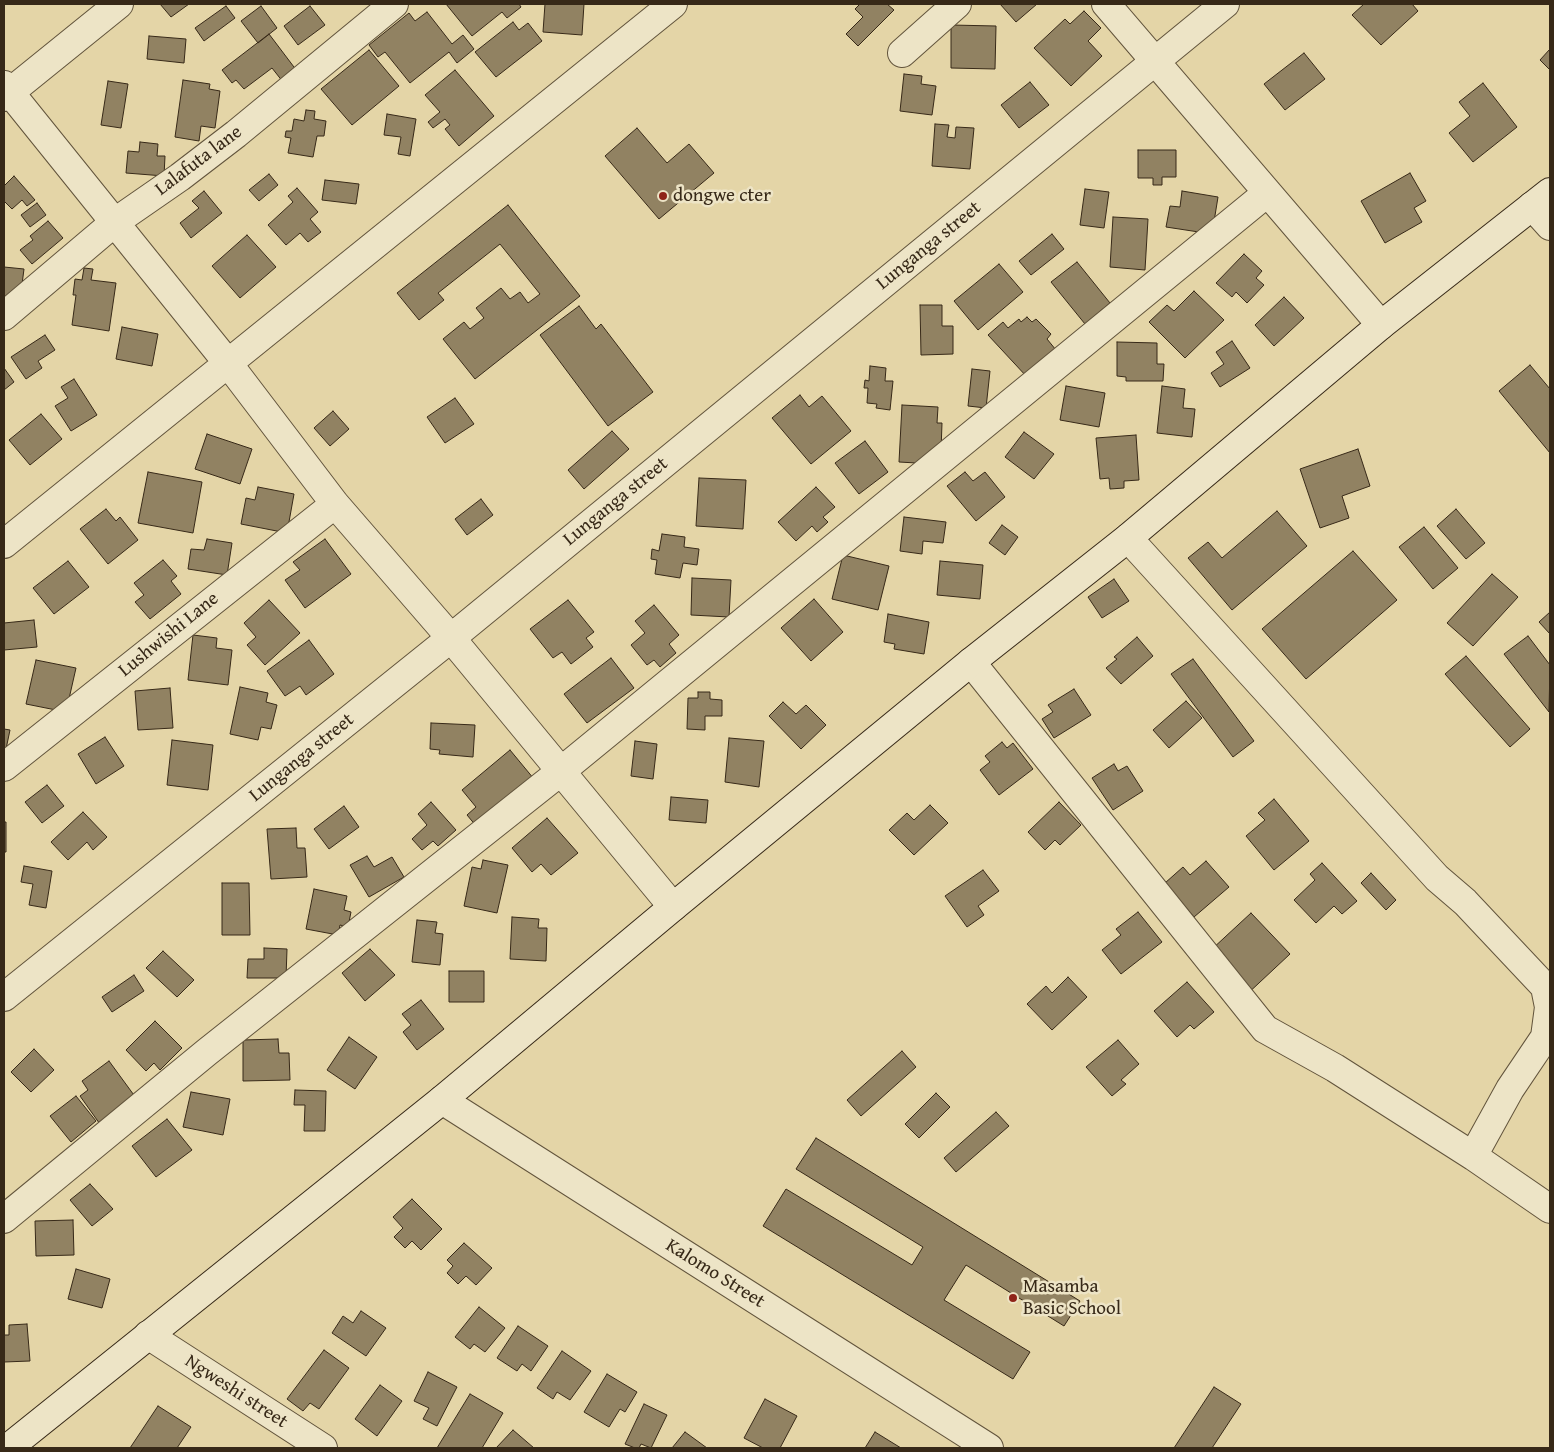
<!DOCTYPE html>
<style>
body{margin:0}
#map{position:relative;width:1554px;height:1452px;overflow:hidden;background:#e4d5a7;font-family:"Gentium Book Plus",serif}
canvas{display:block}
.frame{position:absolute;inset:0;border:5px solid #372918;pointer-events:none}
</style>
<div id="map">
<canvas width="1554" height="1452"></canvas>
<div class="frame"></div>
</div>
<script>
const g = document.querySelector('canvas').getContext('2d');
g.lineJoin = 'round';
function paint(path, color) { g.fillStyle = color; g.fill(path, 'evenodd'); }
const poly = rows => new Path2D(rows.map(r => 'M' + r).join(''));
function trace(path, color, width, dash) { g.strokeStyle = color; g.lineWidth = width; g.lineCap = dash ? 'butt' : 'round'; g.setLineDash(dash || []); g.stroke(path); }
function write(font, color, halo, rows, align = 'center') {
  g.font = font + ' "Gentium Book Plus",serif'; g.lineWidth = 5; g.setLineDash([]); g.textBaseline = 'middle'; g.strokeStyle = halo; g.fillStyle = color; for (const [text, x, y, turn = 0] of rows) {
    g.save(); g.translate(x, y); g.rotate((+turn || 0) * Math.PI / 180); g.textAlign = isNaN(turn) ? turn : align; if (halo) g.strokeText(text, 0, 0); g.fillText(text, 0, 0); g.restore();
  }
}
const building = poly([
 [160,4,189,4,171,17,160,4],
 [446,4,519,4,521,7,507,18,502,12,472,36,446,4],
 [545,4,584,4,582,35,543,32,545,4],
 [860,4,887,4,894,10,858,46,846,34,863,17,855,9,860,4],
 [1000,4,1037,4,1016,22,1000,4],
 [1364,4,1412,4,1418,11,1381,45,1352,15,1364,4],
 [226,6,235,18,204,41,195,28,226,6],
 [261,6,277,28,258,43,241,21,261,6],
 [310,6,325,25,298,45,284,26,310,6],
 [1084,11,1101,28,1088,41,1102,56,1071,86,1034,48,1065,19,1070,24,1084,11],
 [427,12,452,44,463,35,474,49,457,63,449,52,410,83,385,52,378,57,369,45,409,13,415,21,427,12],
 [513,22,519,30,528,23,542,41,496,77,475,52,513,22],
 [951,25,996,26,995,69,951,68,951,25],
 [269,34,297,71,283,82,272,68,244,89,236,80,232,83,222,70,269,34],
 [149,36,186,39,184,63,147,59,149,36],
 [1550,49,1550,70,1540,60,1550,49],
 [369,50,399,86,352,125,321,89,369,50],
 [1304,53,1325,79,1285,110,1264,84,1304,53],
 [455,70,494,116,459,146,445,129,450,125,445,119,433,128,428,122,440,112,425,95,455,70],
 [904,74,922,76,921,84,936,86,932,115,900,111,904,74],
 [183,80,210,84,209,89,220,91,215,128,201,126,199,141,175,137,183,80],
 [108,81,128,84,121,128,101,125,108,81],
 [1030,82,1049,105,1019,128,1001,105,1030,82],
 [1483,83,1517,127,1473,162,1449,133,1470,116,1459,102,1483,83],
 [306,110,315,111,314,119,326,121,324,136,317,136,313,157,288,153,291,138,285,137,286,131,292,131,294,119,304,121,306,110],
 [387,114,416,119,410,156,398,154,401,137,384,135,387,114],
 [935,124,949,125,947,137,955,138,956,127,974,128,970,169,932,166,935,124],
 [637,128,667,163,689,144,714,173,659,219,605,156,637,128],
 [140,142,158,144,157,156,165,156,164,176,126,173,128,151,139,152,140,142],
 [1138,150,1176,150,1176,177,1162,177,1162,185,1153,185,1153,178,1138,178,1138,150],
 [1410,173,1426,201,1414,208,1422,222,1385,243,1361,201,1410,173],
 [269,174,278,185,259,201,249,190,269,174],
 [14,176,35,200,27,206,22,200,12,209,4,201,4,186,14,176],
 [325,180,359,184,356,204,322,200,325,180],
 [297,188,318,212,310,219,321,232,308,242,300,233,286,245,268,225,293,202,288,196,297,188],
 [1085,189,1109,192,1104,228,1080,225,1085,189],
 [204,191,222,213,191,238,180,223,199,208,192,201,204,191],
 [1182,191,1218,197,1212,234,1166,227,1170,206,1180,207,1182,191],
 [37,203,46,215,30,227,21,215,37,203],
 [508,205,580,296,475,379,443,339,464,322,470,329,484,318,476,308,501,288,510,299,520,292,528,303,540,294,500,244,438,293,444,300,419,320,397,293,508,205],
 [1113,217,1148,219,1145,270,1110,267,1113,217],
 [48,221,63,238,32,264,20,250,33,240,30,236,48,221],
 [1052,234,1064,249,1031,275,1019,261,1052,234],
 [247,235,276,267,240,298,212,266,247,235],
 [1244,254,1262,271,1256,278,1264,285,1247,303,1236,292,1232,297,1216,283,1244,254],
 [1077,262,1110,303,1085,324,1051,282,1077,262],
 [999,264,1023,292,978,330,954,301,999,264],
 [4,267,24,269,20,300,4,298,4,267],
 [84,268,93,269,91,280,116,283,109,331,72,325,76,295,73,295,75,279,82,280,84,268],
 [1194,291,1224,320,1185,358,1149,322,1167,305,1174,311,1194,291],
 [1284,297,1304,318,1274,346,1255,325,1284,297],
 [920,305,942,305,942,326,953,326,953,354,921,355,920,305],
 [579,306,596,329,601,324,653,392,608,426,540,335,579,306],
 [1027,317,1032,322,1036,319,1051,334,1047,339,1056,350,1027,377,988,335,1003,322,1008,328,1019,319,1021,322,1027,317],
 [122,327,158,334,152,366,116,359,122,327],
 [45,335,55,350,38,361,42,368,26,379,11,357,45,335],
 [1232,341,1250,368,1220,387,1211,373,1224,364,1216,352,1232,341],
 [1117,342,1157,343,1157,364,1164,364,1163,381,1126,381,1126,377,1117,376,1117,342],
 [1530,365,1550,389,1550,453,1499,391,1530,365],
 [870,366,886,368,885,381,893,381,890,410,876,408,877,404,867,403,868,388,864,388,865,380,869,381,870,366],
 [4,368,14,382,4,390,4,368],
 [972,369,990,371,986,408,968,406,972,369],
 [74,379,97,415,71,431,55,406,68,398,61,387,74,379],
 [1066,386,1105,393,1099,427,1060,420,1066,386],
 [1162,386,1185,389,1183,408,1195,409,1192,437,1157,433,1162,386],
 [800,395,809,407,822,396,851,431,811,464,772,418,800,395],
 [455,398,474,424,445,443,427,417,455,398],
 [902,405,938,407,937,423,942,423,941,451,934,464,899,462,902,405],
 [333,411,349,429,330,446,314,428,333,411],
 [41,414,62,439,30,465,9,440,41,414],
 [612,431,629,449,584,489,568,470,612,431],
 [1024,432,1054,454,1034,479,1005,457,1024,432],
 [207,434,252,449,240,484,195,469,207,434],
 [1136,435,1139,480,1124,481,1124,488,1110,489,1109,478,1100,479,1096,438,1136,435],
 [865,441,888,472,859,494,835,463,865,441],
 [1358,449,1370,486,1342,496,1349,518,1320,528,1300,469,1358,449],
 [148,472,202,482,193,533,138,523,148,472],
 [965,472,973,481,985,472,1005,497,976,521,947,486,965,472],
 [699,478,746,480,743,529,696,526,699,478],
 [258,487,294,494,287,533,241,524,246,498,255,500,258,487],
 [816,487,835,507,823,517,828,522,817,532,812,526,796,541,778,522,816,487],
 [481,499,493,515,467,535,455,519,481,499],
 [106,509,116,521,120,517,138,540,108,564,80,529,106,509],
 [1456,509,1485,543,1466,559,1437,526,1456,509],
 [1277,511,1307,546,1232,610,1188,558,1208,542,1222,558,1277,511],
 [904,517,946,522,943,543,923,541,922,554,900,551,904,517],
 [1002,525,1018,537,1005,555,989,543,1002,525],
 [1424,527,1458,568,1433,589,1399,547,1424,527],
 [662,534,685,537,684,547,699,549,697,565,683,563,680,578,655,574,657,560,651,559,652,549,659,551,662,534],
 [207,539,232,543,227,575,188,569,191,549,204,550,207,539],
 [325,539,351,574,305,608,285,580,300,570,293,562,325,539],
 [1353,551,1397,600,1306,679,1262,629,1353,551],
 [843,555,889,566,878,610,832,599,843,555],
 [163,560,177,576,171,581,181,594,150,619,135,602,144,595,134,583,163,560],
 [68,561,89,587,54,614,33,588,68,561],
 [940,561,983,565,980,599,937,595,940,561],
 [1492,574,1518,597,1473,646,1447,623,1492,574],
 [692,578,731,580,729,617,691,615,692,578],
 [1114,579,1129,601,1102,618,1088,597,1114,579],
 [814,599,843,632,811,661,781,628,814,599],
 [269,600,300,633,265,665,247,645,256,637,244,623,269,600],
 [568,600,594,632,586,638,593,647,571,664,562,652,553,658,530,629,568,600],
 [654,605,679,635,669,644,676,653,660,667,654,660,647,665,631,645,645,633,635,621,654,605],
 [1550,612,1550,634,1539,622,1550,612],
 [888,614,929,622,924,654,894,649,895,644,884,642,888,614],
 [34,620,37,647,4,650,4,623,34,620],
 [193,635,217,638,216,648,232,650,228,685,188,680,193,635],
 [1528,636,1550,665,1549,712,1504,654,1528,636],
 [1137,637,1153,656,1121,684,1106,668,1117,659,1114,657,1137,637],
 [309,640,334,674,306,695,300,686,285,696,267,671,309,640],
 [1466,656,1530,729,1510,747,1445,674,1466,656],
 [611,658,634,688,587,723,564,694,611,658],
 [1193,659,1254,741,1233,757,1171,674,1193,659],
 [36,660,76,668,66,712,26,704,36,660],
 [240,687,268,693,266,702,277,705,271,729,261,727,258,740,230,734,240,687],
 [170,688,173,728,138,730,135,691,170,688],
 [1074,689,1091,715,1054,738,1042,719,1053,712,1048,705,1074,689],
 [698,692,710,692,710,699,722,700,722,716,705,716,705,730,687,729,688,698,698,698,698,692],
 [1186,701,1202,718,1169,748,1153,730,1186,701],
 [783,702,796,714,806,705,826,725,801,749,769,716,783,702],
 [431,723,475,725,473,757,439,754,440,750,430,749,431,723],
 [4,729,10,730,6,749,4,749,4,729],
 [105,737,124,766,96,784,78,754,105,737],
 [729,738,764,741,759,787,725,782,729,738],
 [172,740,213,745,208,790,167,785,172,740],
 [635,741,657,744,653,779,631,776,635,741],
 [1002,742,1007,748,1013,743,1033,769,999,795,980,770,990,762,985,756,1002,742],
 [510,750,534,779,477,827,467,815,476,807,462,790,510,750],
 [1114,764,1118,771,1127,766,1143,791,1113,810,1092,778,1114,764],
 [47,785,64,806,42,823,25,802,47,785],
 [671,797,708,800,706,823,669,820,671,797],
 [1274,799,1309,841,1274,870,1246,836,1265,820,1258,813,1274,799],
 [431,802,456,830,438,846,433,841,422,850,412,839,427,825,418,814,431,802],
 [1059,802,1081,825,1060,845,1055,840,1045,850,1028,832,1059,802],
 [930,805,948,823,914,855,889,830,907,813,914,820,930,805],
 [344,806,359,827,329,849,314,829,344,806],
 [83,812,107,837,93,850,87,842,68,860,51,842,83,812],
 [547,818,578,853,551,875,541,864,532,872,512,848,547,818],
 [4,822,6,822,6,852,4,852,4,822],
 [296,828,297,848,305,848,307,877,271,879,267,829,296,828],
 [367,856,374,867,392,857,404,877,369,897,350,865,367,856],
 [483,860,508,865,497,913,464,906,472,867,481,869,483,860],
 [1206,861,1229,887,1194,917,1165,883,1183,867,1190,875,1206,861],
 [1322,863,1357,901,1342,914,1334,906,1316,923,1294,900,1315,880,1310,874,1322,863],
 [24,866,52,871,46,908,29,905,33,884,21,882,24,866],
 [983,870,999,891,978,906,984,915,967,927,945,896,983,870],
 [1371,873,1396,900,1386,910,1361,883,1371,873],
 [222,883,249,883,250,935,222,935,222,883],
 [314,889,347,896,344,910,351,912,348,927,340,925,338,935,306,929,314,889],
 [1138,912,1162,942,1121,974,1102,950,1121,935,1116,929,1138,912],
 [1251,913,1290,954,1244,997,1211,950,1251,913],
 [512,917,539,919,538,928,547,928,546,961,510,959,512,917],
 [417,920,437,922,435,933,443,934,440,965,412,962,417,920],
 [264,948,287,949,286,978,247,978,248,959,264,959,264,948],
 [370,949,395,975,365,1001,342,973,370,949],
 [163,951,194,980,177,997,146,968,163,951],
 [449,971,484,971,484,1002,449,1002,449,971],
 [134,975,144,991,112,1012,102,997,134,975],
 [1068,977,1087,997,1052,1030,1027,1004,1046,986,1052,993,1068,977],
 [1187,982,1214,1012,1194,1029,1190,1025,1177,1037,1154,1011,1187,982],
 [421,1000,444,1029,417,1050,403,1032,411,1025,402,1014,421,1000],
 [155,1021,182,1048,160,1070,154,1063,146,1071,126,1050,155,1021],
 [349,1037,377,1057,355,1089,327,1070,349,1037],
 [278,1039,279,1053,289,1053,290,1080,243,1081,243,1040,278,1039],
 [1118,1040,1139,1064,1121,1080,1126,1084,1112,1096,1086,1067,1118,1040],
 [34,1049,54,1070,31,1092,11,1072,34,1049],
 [902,1051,916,1067,861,1116,847,1100,902,1051],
 [109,1061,139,1102,102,1127,80,1096,88,1090,82,1081,109,1061],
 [295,1090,326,1091,325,1131,304,1131,305,1105,294,1105,295,1090],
 [191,1092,230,1099,223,1135,183,1127,191,1092],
 [936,1093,950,1107,919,1138,905,1124,936,1093],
 [76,1096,96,1121,71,1142,50,1116,76,1096],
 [996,1112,1009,1126,956,1172,944,1158,996,1112],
 [167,1119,192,1150,156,1177,132,1146,167,1119],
 [816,1138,1080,1301,1064,1326,966,1265,944,1300,1030,1352,1013,1379,763,1226,786,1189,912,1265,923,1247,796,1169,816,1138],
 [90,1184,113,1209,92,1226,70,1200,90,1184],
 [412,1199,442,1229,421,1250,412,1241,405,1248,394,1237,403,1228,393,1217,412,1199],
 [73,1220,74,1255,36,1256,35,1221,73,1220],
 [464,1243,492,1268,476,1285,466,1276,458,1284,447,1273,453,1266,447,1260,464,1243],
 [76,1269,110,1279,102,1308,68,1299,76,1269],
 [479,1307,505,1328,485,1352,474,1344,470,1349,455,1337,479,1307],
 [361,1311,386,1328,366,1356,332,1333,343,1316,353,1323,361,1311],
 [27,1324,30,1361,4,1362,4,1335,9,1335,9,1325,27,1324],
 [518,1326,548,1346,531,1371,522,1364,517,1371,497,1358,518,1326],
 [324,1350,349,1368,319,1409,310,1403,303,1411,287,1399,324,1350],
 [562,1351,591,1371,570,1400,557,1392,553,1399,537,1388,562,1351],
 [428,1372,457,1387,437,1426,423,1419,429,1408,414,1401,428,1372],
 [607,1374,637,1392,625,1412,620,1409,609,1427,584,1412,607,1374],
 [380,1385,402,1401,377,1436,355,1419,380,1385],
 [1214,1387,1241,1404,1212,1448,1174,1448,1214,1387],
 [470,1394,503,1413,482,1448,437,1448,470,1394],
 [765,1399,797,1416,780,1448,763,1448,744,1438,765,1399],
 [644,1404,667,1415,651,1448,641,1444,639,1448,635,1448,625,1444,644,1404],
 [158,1406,191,1427,177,1448,130,1448,158,1406],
 [513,1430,534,1448,496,1448,513,1430],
 [685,1432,707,1448,672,1448,685,1432],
 [875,1432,901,1448,865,1448,875,1432]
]);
paint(building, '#918262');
trace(building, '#372918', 1);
const street = poly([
 [1106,4,1381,325],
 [902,53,957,4],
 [4,85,227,362,335,504,451,638,673,907],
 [4,97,119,4],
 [1532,206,1550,226],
 [4,316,115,222,180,177,236,134,394,4],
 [1128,538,1437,878,1465,902,1545,987,1549,1007,1545,1037,1510,1089,1473,1156],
 [4,544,673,4],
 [971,662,1265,1029,1335,1068,1473,1156,1550,1209],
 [4,767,335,504],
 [4,997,451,638,1225,4],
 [442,1100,989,1448],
 [4,1219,207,1052,560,772,1267,193],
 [148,1335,323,1448]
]);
const secondary = poly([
 [8,1448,442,1100,673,907,971,662,1128,538,1381,325,1550,192]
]);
trace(street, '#62543c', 30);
trace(secondary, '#372918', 30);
trace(street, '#ede4c6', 28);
trace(secondary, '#ede4c6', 28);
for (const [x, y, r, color] of [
 [663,196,5,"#8f2418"],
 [1013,1298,5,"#8f2418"]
]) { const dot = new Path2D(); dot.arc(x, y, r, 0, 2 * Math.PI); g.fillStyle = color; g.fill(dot); trace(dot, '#ede4c6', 2); }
write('19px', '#372918', '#ede4c6', [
 ["Lalafuta lane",199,161,-37],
 ["Lunganga street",929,246,-39],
 ["Lunganga street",616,502,-39],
 ["Lushwishi Lane",169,635,-39],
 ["Lunganga street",302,758,-39],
 ["Kalomo Street",715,1274,32],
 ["Ngweshi street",236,1392,33]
]);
write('19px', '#372918', '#ede4c6', [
 ["dongwe cter",673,196],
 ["Masamba",1023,1287],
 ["Basic School",1023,1309]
], 'left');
</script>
